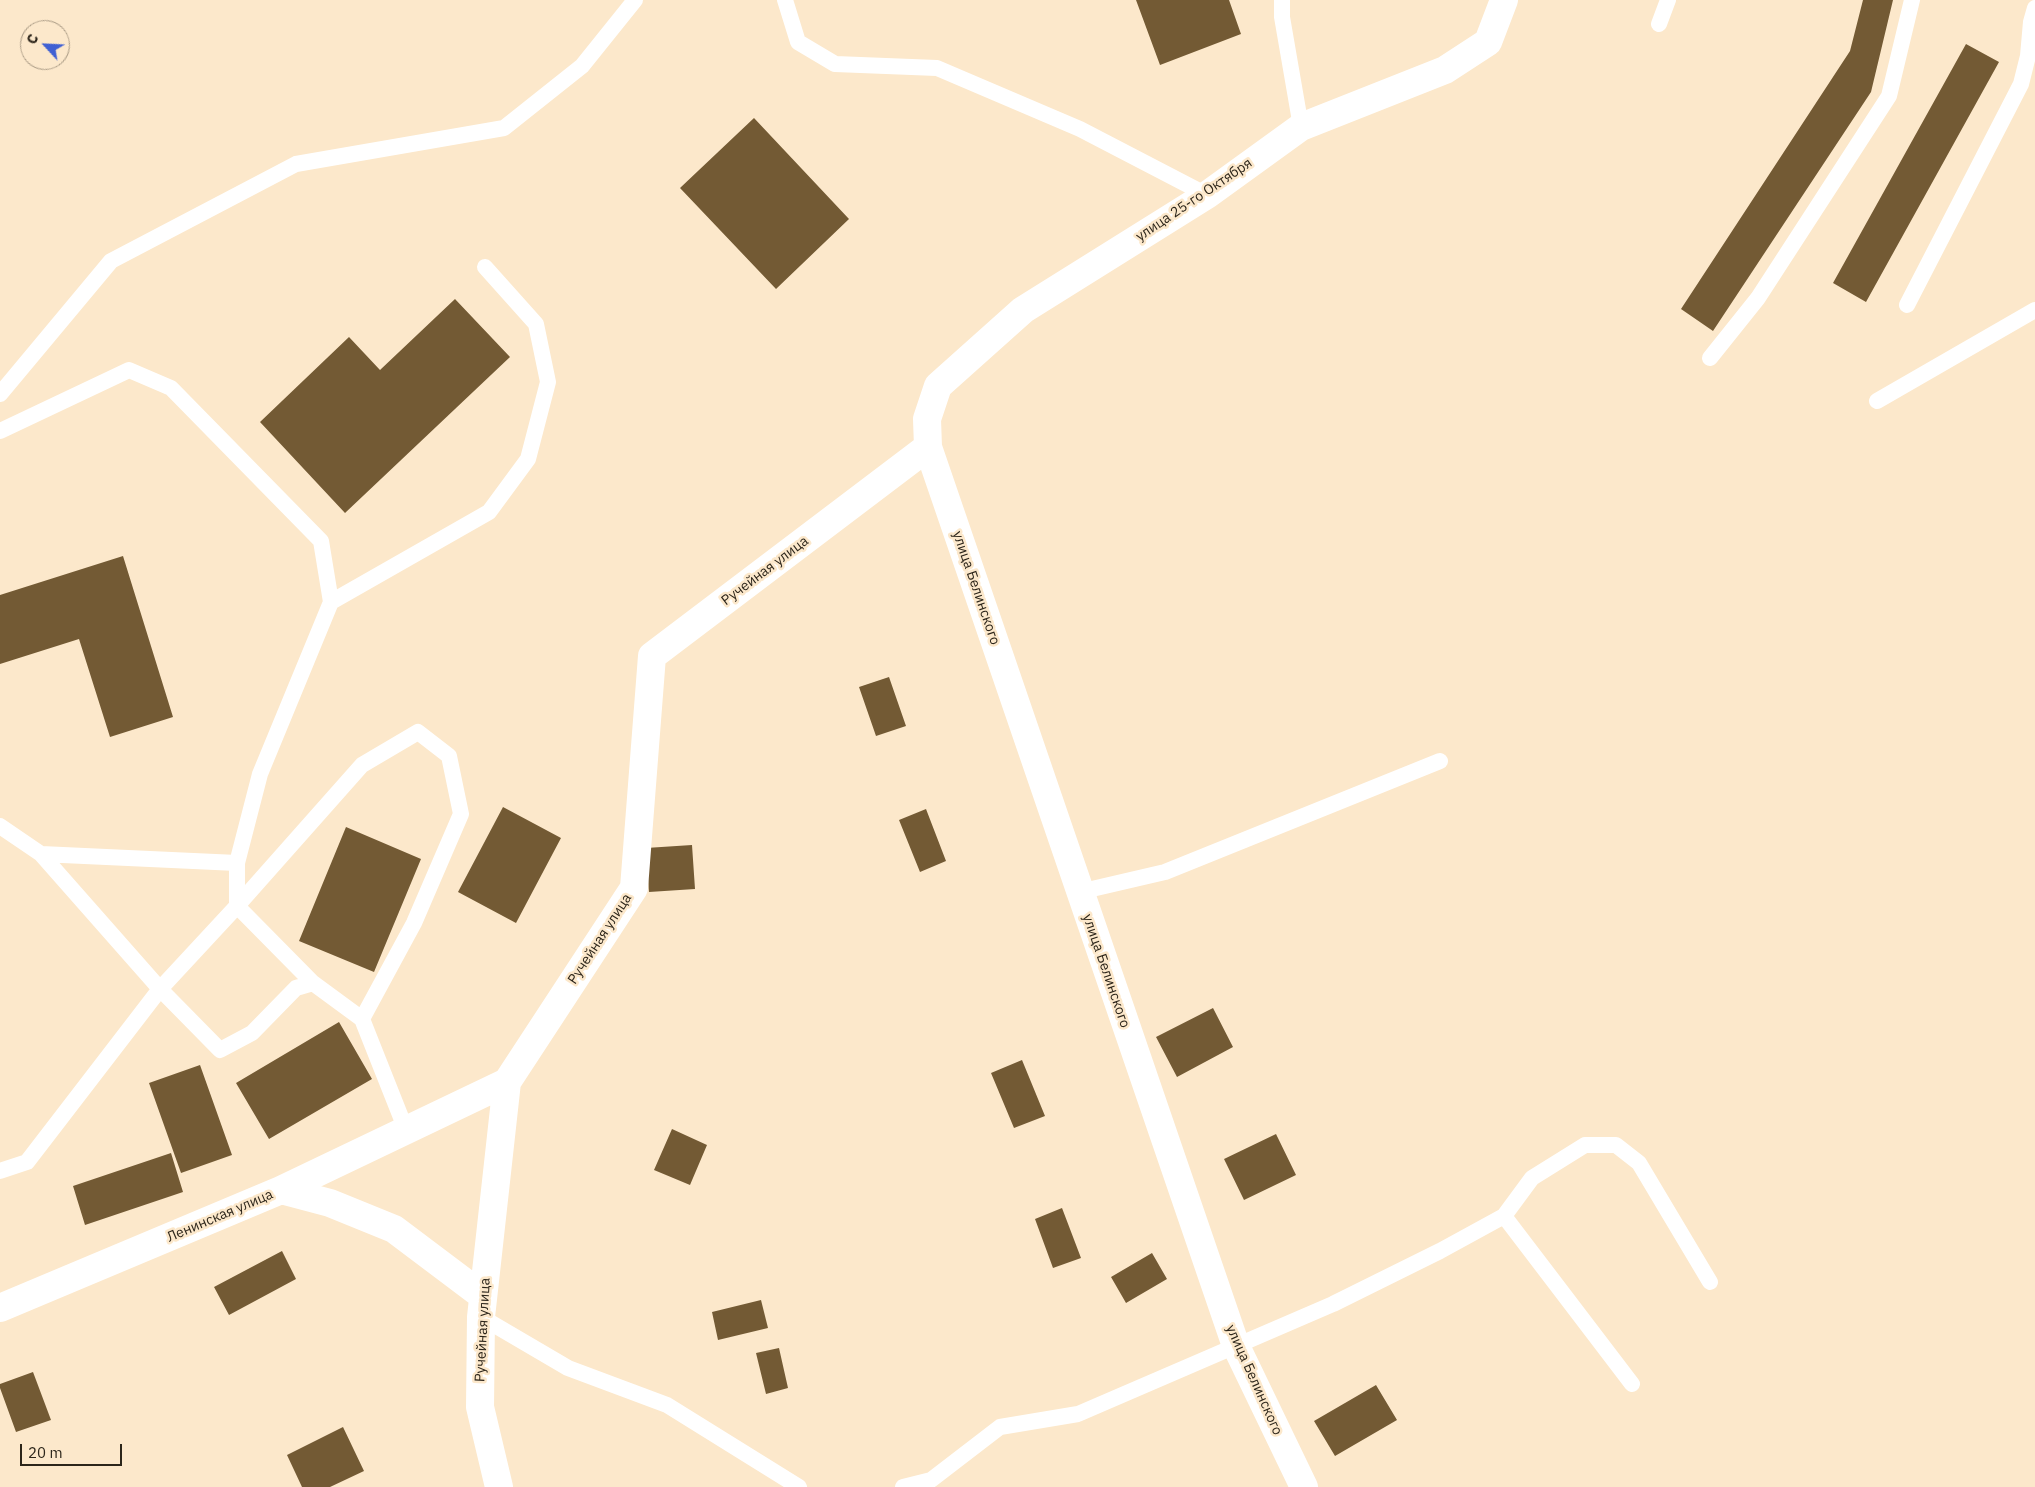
<!DOCTYPE html>
<meta charset="utf-8">
<style>
body{margin:0}
#map{position:relative;width:2035px;height:1487px;overflow:hidden;background:#fce8cb;font-family:"IBM Plex Sans",sans-serif}
canvas{display:block}
.north{position:absolute;left:20px;top:20px;width:50px;height:50px;box-sizing:border-box;background:#fce8cb;border:1px solid #a99a84;border-radius:50%;rotate:295deg;font-size:14px;font-weight:700;line-height:20px;text-align:center;color:#2c251a}
.north::after{content:'';display:block;margin:auto;width:18px;height:22px;background:#4060d3;clip-path:polygon(50% 0,100% 100%,50% 72%,0 100%)}
.scale{position:absolute;left:20px;top:1444px;width:102px;height:22px;box-sizing:border-box;border:2px solid #2c251a;border-top:0;padding-left:6px;font-size:15px;line-height:18px;white-space:nowrap;color:#2c251a;-webkit-text-stroke:4px #fce8cb;paint-order:stroke}
</style>
<div id="map">
<canvas width="2035" height="1487"></canvas>
<div class="north">С</div>
<div class="scale">20 m</div>
</div>
<script>
const g = document.querySelector('canvas').getContext('2d');
g.lineJoin = 'round';
function paint(path, color) { g.fillStyle = color; g.fill(path, 'evenodd'); }
const poly = rows => new Path2D(rows.map(r => 'M' + r).join(''));
function trace(path, color, width, dash) { g.strokeStyle = color; g.lineWidth = width; g.lineCap = dash ? 'butt' : 'round'; g.setLineDash(dash || []); g.stroke(path); }
function write(font, color, halo, rows, align = 'center') {
  g.font = font + ' "IBM Plex Sans",sans-serif'; g.lineWidth = 5; g.setLineDash([]); g.textBaseline = 'middle'; g.strokeStyle = halo; g.fillStyle = color; for (const [text, x, y, turn = 0] of rows) {
    g.save(); g.translate(x, y); g.rotate((+turn || 0) * Math.PI / 180); g.textAlign = isNaN(turn) ? turn : align; if (halo) g.strokeText(text, 0, 0); g.fillText(text, 0, 0); g.restore();
  }
}
paint(poly([
 [1136,0,1229,0,1241,34,1160,65],
 [1863,0,1893,0,1871,92,1713,331,1681,309,1850,51],
 [1966,44,1999,62,1866,302,1833,283],
 [754,118,849,219,776,289,680,188],
 [455,299,510,357,345,513,260,422,349,337,380,370],
 [123,556,173,717,110,737,79,639,0,664,0,595],
 [889,677,906,726,876,736,859,687],
 [503,807,561,838,516,923,458,892],
 [926,809,946,861,920,872,899,820],
 [346,827,421,859,374,972,299,941],
 [692,845,695,889,649,892,646,848],
 [1213,1008,1233,1047,1177,1077,1156,1037],
 [339,1022,372,1079,269,1139,236,1083],
 [1022,1060,1045,1116,1014,1128,991,1073],
 [200,1065,232,1155,181,1173,149,1083],
 [672,1129,707,1145,690,1185,654,1170],
 [1276,1134,1296,1175,1244,1200,1224,1159],
 [171,1153,183,1192,85,1225,73,1186],
 [1062,1208,1081,1258,1053,1268,1035,1219],
 [282,1251,296,1279,229,1315,214,1287],
 [1152,1253,1167,1279,1126,1303,1111,1277],
 [761,1300,768,1328,718,1340,712,1312],
 [779,1348,788,1388,766,1394,756,1353],
 [33,1372,51,1420,16,1432,0,1388,0,1384],
 [1376,1385,1397,1420,1335,1456,1314,1421],
 [343,1427,364,1471,330,1487,302,1487,287,1455]
]), '#735a34');
trace(poly([
 [785,0,798,42,835,64,937,68,1080,129,1207,195],
 [1282,0,1282,17,1301,127],
 [1659,24,1668,0],
 [1907,305,2021,84,2028,56,2031,22,2035,8],
 [1710,358,1758,298,1889,96,1912,0],
 [0,394,111,261,296,164,504,128,582,66,635,0],
 [1877,401,2035,310],
 [0,431,129,370,171,388,321,541,331,602,260,774,237,863,237,906,160,989,27,1162,0,1171],
 [331,602,489,512,528,459,548,382,536,324,485,267],
 [0,826,41,854,160,989,220,1050,252,1033,296,988,313,983,237,906,362,765,418,732,449,756,461,814,414,923,362,1019],
 [41,854,237,863],
 [1079,892,1165,872,1440,761],
 [313,983,362,1019,406,1130],
 [1504,1216,1632,1384],
 [481,1317,568,1368,667,1405,799,1487],
 [903,1487,931,1480,1000,1427,1078,1414,1333,1304,1440,1251,1504,1216,1532,1178,1585,1145,1616,1145,1639,1163,1710,1282]
]), '#fff', 16);
trace(poly([
 [281,1190,507,1082],
 [0,1308,281,1190,330,1203,394,1229,483,1296],
 [499,1487,480,1407,481,1317,507,1082,634,888,652,656,928,447],
 [1304,1487,1236,1346,928,447,927,419,938,386,1023,310,1207,195,1301,127,1445,70,1488,42,1504,0]
]), '#fff', 28);
write('14px', '#2c251a', '#fce8cb', [
 ["улица 25-го Октября",1194,200,-34],
 ["Ручейная улица",765,571,-37],
 ["улица Белинского",976,588,71],
 ["Ручейная улица",600,939,-57],
 ["улица Белинского",1106,971,71],
 ["Ленинская улица",220,1216,-23],
 ["Ручейная улица",483,1330,-87],
 ["улица Белинского",1254,1380,66]
]);
</script>
